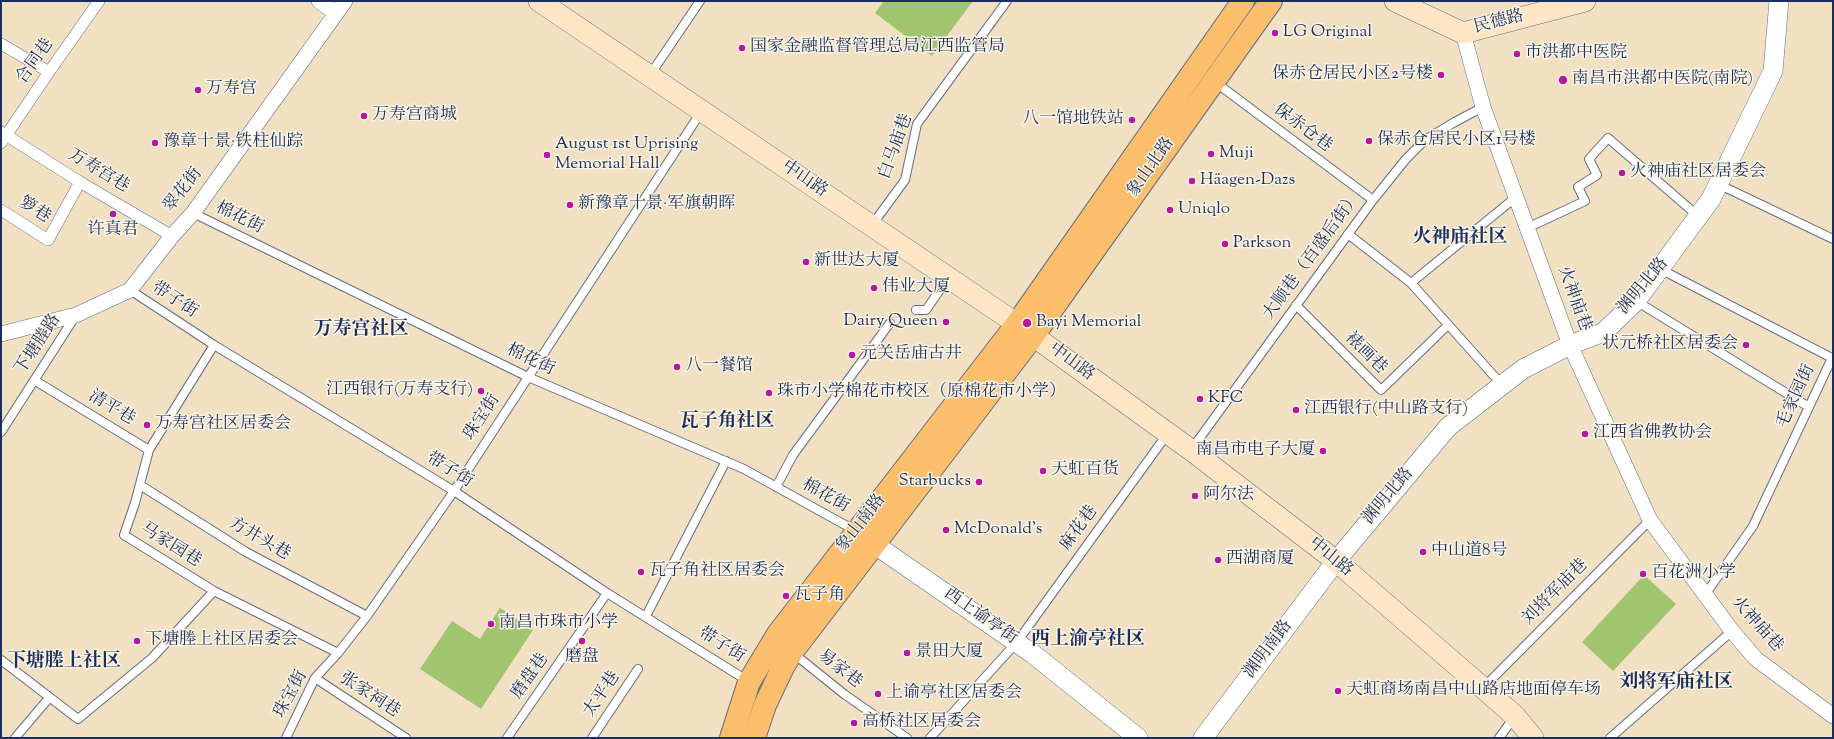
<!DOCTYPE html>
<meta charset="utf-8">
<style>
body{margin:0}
#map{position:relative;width:1834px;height:739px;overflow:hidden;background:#f1e0c1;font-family:"Sorts Mill Goudy",serif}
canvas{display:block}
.frame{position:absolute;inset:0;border:2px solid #1b2f5e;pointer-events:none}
</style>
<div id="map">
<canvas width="1834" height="739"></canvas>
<div class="frame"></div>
</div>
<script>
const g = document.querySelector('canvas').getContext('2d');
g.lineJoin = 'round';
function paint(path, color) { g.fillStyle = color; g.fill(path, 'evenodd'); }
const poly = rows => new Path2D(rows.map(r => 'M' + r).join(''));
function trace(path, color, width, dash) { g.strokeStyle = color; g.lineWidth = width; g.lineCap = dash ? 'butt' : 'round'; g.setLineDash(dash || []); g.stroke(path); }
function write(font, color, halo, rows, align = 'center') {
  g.font = font + ' "Sorts Mill Goudy","Noto Serif SC",serif'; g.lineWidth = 3; g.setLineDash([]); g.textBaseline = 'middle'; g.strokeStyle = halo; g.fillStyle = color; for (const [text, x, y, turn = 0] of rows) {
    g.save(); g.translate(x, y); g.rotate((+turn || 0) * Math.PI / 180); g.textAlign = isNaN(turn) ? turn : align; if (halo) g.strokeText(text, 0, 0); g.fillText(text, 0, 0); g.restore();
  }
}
paint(poly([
 [884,1,973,1,932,56,875,13],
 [1644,575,1676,604,1613,671,1582,642],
 [500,608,533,630,481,709,420,669,452,621,480,639]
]), '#a1c46e');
const service = poly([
 [650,75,700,1],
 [1215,82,1373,200],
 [1718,184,1833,239],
 [193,213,528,377,744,469,856,531],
 [872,225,905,180,917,124,1007,1],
 [1527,228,1585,201,1578,187,1597,175,1589,159,1608,138,1698,216],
 [1348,234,1411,283,1502,385],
 [1660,269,1832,358,1753,526,1705,595],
 [1411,283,1516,197],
 [130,290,214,345,454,491,607,593,748,681],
 [1636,301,1809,407],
 [1296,305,1381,390,1448,325],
 [916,310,926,310,948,278],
 [214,345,149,450,135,503,124,535,214,591,338,653],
 [34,380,149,450],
 [1,432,76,315],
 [1191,450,1373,200,1406,159,1425,140,1453,123,1483,107],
 [140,485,246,552,367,616],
 [776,487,793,455,890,323],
 [646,616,726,461],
 [793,653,844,694,907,738],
 [1,660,78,719,152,658,214,591],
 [315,678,406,738],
 [1483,688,1650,520],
 [15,738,49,698],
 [286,738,315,678,338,653,367,616,454,491,701,112],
 [507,738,607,593],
 [592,738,638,669],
 [930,738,1017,642,1168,433],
 [1499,738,1515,716],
 [1610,738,1732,631]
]);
const pedestrian = poly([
 [1,44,49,72],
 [1,132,80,182,172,236],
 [1,143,49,72,99,1],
 [1,210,48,240,80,182]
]);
const minor = poly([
 [319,1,336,13],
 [1463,33,1483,107,1570,345,1650,520,1732,631,1756,659,1833,716],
 [1,334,76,315,130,290,172,236,193,213,345,1]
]);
const tertiary = poly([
 [874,544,1033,654,1138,738],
 [1203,738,1336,561,1448,427,1523,369,1570,345,1604,332,1636,301,1711,199,1773,71,1779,1]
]);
const secondary = poly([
 [539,1,1017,324,1191,450,1336,561,1483,688,1515,716,1533,738],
 [1395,1,1463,33,1585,1]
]);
const primary = poly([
 [731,738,749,682,778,634,1017,324,1243,1],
 [754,738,765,705,783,667,792,652,1033,336,1271,1]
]);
trace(service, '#666d81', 10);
trace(pedestrian, '#666d81', 12);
trace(minor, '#666d81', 16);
trace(tertiary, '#666d81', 20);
trace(secondary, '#666d81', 22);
trace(primary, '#666d81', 24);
trace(service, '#fff', 8);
trace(pedestrian, '#fff', 11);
trace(minor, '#fff', 15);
trace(tertiary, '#fff', 19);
trace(secondary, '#fde5c5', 21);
trace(primary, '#fabe6d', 22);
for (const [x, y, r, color] of [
 [1275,33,4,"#b5179e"],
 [742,48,4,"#b5179e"],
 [1517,54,4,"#b5179e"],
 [1441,75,4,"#b5179e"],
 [1563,80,5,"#b5179e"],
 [198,90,4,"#b5179e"],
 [364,116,4,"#b5179e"],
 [1132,120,4,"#b5179e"],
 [1369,141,4,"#b5179e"],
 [155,143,4,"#b5179e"],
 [1211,154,4,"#b5179e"],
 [547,155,4,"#b5179e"],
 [1622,173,4,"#b5179e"],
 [1192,181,4,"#b5179e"],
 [570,205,4,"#b5179e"],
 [1170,210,4,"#b5179e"],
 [113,214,4,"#b5179e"],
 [1225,244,4,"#b5179e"],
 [806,262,4,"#b5179e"],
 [874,288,4,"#b5179e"],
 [946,322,4,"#b5179e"],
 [1027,323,5,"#b5179e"],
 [1746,345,4,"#b5179e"],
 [852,355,4,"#b5179e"],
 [677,367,4,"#b5179e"],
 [481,391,4,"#b5179e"],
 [769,393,4,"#b5179e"],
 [1200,399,4,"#b5179e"],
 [1296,410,4,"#b5179e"],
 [147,425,4,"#b5179e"],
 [1585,434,4,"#b5179e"],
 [1323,451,4,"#b5179e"],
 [1043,471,4,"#b5179e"],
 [979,482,4,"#b5179e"],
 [1195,496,4,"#b5179e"],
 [946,530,4,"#b5179e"],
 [1423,552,4,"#b5179e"],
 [1218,560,4,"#b5179e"],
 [641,572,4,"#b5179e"],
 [1643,574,4,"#b5179e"],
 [786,596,4,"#b5179e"],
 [491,624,4,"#b5179e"],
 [137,641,4,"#b5179e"],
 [582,641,4,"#b5179e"],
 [907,653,4,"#b5179e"],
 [1338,691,4,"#b5179e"],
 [878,694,4,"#b5179e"],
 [854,723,4,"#b5179e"]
]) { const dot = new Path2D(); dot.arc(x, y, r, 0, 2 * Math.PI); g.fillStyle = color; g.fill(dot); trace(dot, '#fcf5e5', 1.5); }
write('17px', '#1b2f5e', '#fcf5e5', [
 ["民德路",1499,23,-14],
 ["合同巷",36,62,-55],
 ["保赤仓巷",1302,129,37],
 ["白马庙巷",897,147,-70],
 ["象山北路",1152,168,-55],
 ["万寿宫巷",98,172,31],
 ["中山路",804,180,34],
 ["翠花街",184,191,-52],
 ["箩巷",34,211,32],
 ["棉花街",239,219,26],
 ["大顺巷（百盛后街）",1313,257,-54],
 ["渊明北路",1644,287,-50],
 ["火神庙巷",1573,299,70],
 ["带子街",174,301,33],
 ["下塘塍路",39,345,-57],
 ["裱画巷",1365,354,45],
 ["棉花街",530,361,25],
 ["中山路",1071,363,36],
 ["毛家园街",1797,397,-65],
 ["清平巷",111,409,31],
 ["珠宝街",483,418,-57],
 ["带子街",449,471,32],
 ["棉花街",825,497,29],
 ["渊明北路",1389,497,-50],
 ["象山南路",862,524,-52],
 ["麻花巷",1080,529,-54],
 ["方井头巷",259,540,30],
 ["马家园巷",170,546,32],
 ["中山路",1330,558,39],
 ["刘将军庙巷",1556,593,-45],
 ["西上谕亭街",980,617,35],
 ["火神庙巷",1756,625,48],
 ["带子街",721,646,32],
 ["渊明南路",1269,650,-53],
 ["易家巷",839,670,38],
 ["磨盘巷",531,677,-55],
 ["珠宝街",292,695,-62],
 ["太平巷",603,695,-56],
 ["张家祠巷",369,696,33]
]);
write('17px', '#1b2f5e', '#fcf5e5', [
 ["LG Original",1283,33],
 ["国家金融监督管理总局江西监管局",750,48],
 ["市洪都中医院",1525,54],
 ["保赤仓居民小区2号楼",1433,75,"right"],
 ["南昌市洪都中医院(南院)",1572,80],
 ["万寿宫",206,90],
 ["万寿宫商城",372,116],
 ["八一馆地铁站",1124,120,"right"],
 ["保赤仓居民小区1号楼",1377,141],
 ["豫章十景·铁柱仙踪",163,143],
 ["August 1st Uprising",555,145],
 ["Memorial Hall",555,165],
 ["Muji",1219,154],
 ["火神庙社区居委会",1630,173],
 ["Häagen-Dazs",1200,181],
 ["新豫章十景·军旗朝晖",578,205],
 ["Uniqlo",1178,210],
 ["许真君",113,231,"center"],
 ["Parkson",1233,244],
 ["新世达大厦",814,262],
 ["伟业大厦",882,288],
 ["Dairy Queen",938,322,"right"],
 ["Bayi Memorial",1036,323],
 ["状元桥社区居委会",1738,345,"right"],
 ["元关岳庙古井",860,355],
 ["八一餐馆",685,367],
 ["江西银行(万寿支行)",473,391,"right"],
 ["珠市小学棉花市校区（原棉花市小学）",777,393],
 ["KFC",1208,399],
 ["江西银行(中山路支行)",1304,410],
 ["万寿宫社区居委会",155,425],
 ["江西省佛教协会",1593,434],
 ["南昌市电子大厦",1315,451,"right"],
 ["天虹百货",1051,471],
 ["Starbucks",971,482,"right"],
 ["阿尔法",1203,496],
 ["McDonald's",954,530],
 ["中山道8号",1431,552],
 ["西湖商厦",1226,560],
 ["瓦子角社区居委会",649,572],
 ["百花洲小学",1651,574],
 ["瓦子角",794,596],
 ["南昌市珠市小学",499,624],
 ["下塘塍上社区居委会",145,641],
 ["景田大厦",915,653],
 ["磨盘",582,658,"center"],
 ["天虹商场南昌中山路店地面停车场",1346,691],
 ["上谕亭社区居委会",886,694],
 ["高桥社区居委会",862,723]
], 'left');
write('bold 19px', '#1b2f5e', '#fcf5e5', [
 ["火神庙社区",1460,239],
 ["万寿宫社区",361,331],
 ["瓦子角社区",727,423],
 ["西上渝亭社区",1088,641],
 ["下塘塍上社区",64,663],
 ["刘将军庙社区",1676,684]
]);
</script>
